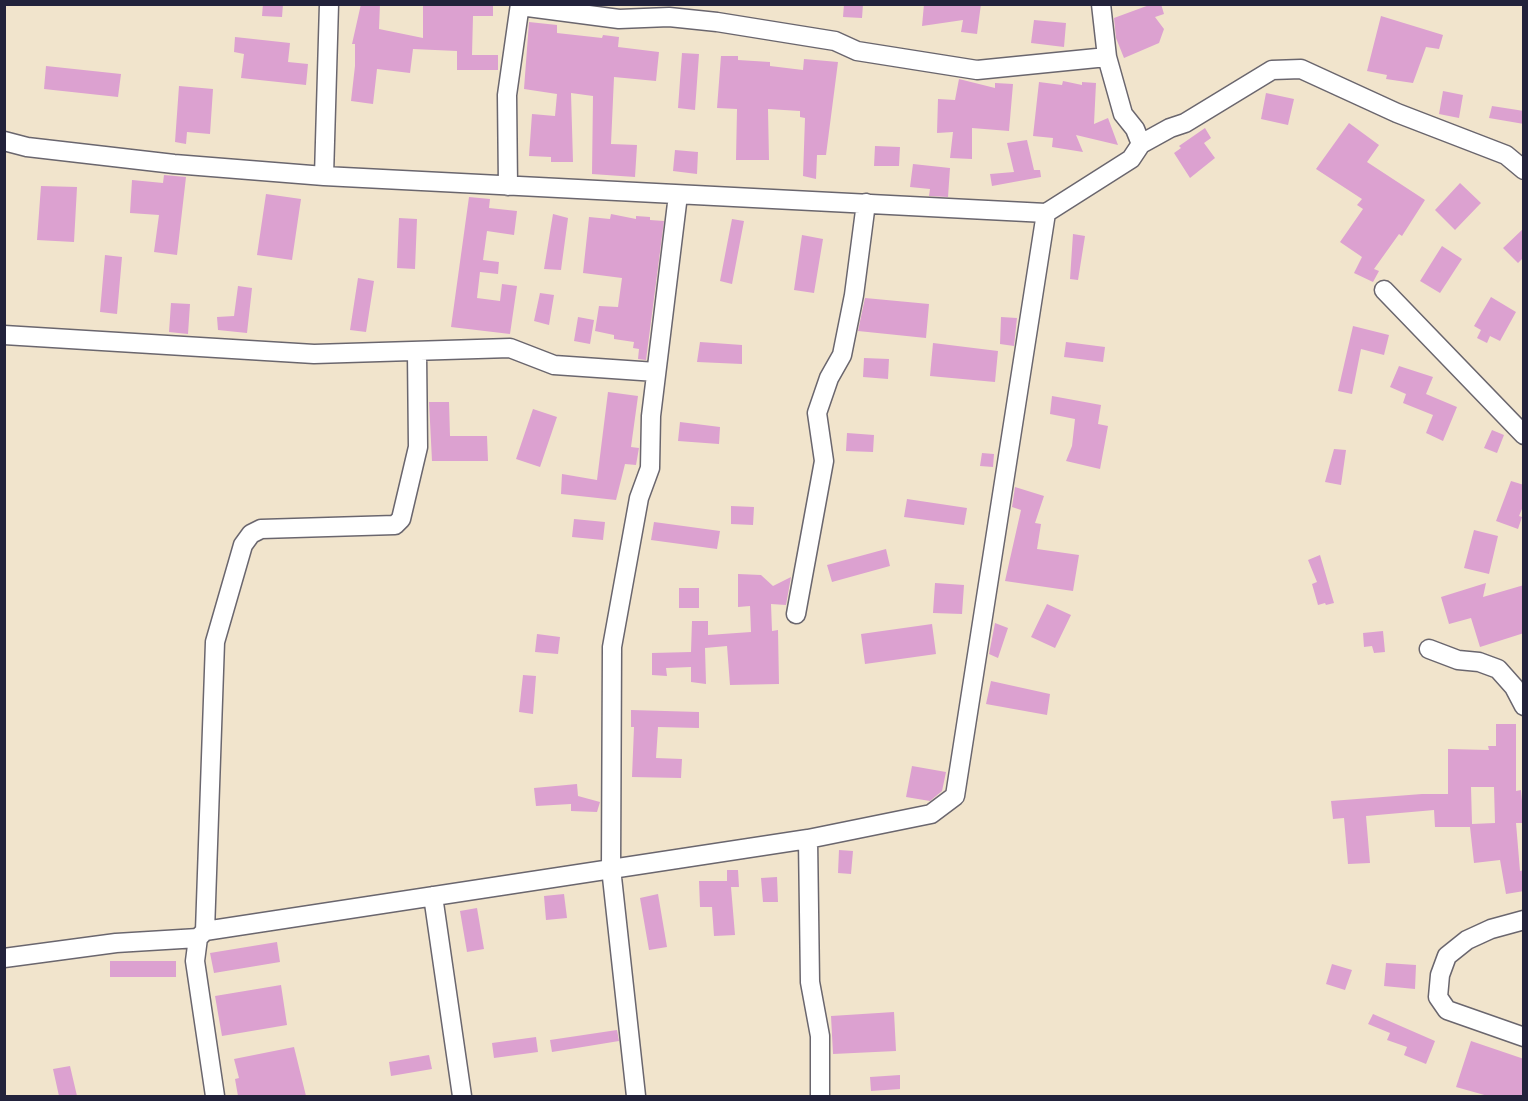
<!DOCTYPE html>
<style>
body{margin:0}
#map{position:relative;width:1528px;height:1101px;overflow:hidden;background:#f1e4cc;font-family:Cardo,serif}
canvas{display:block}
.frame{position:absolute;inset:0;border:6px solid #22223b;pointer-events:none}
</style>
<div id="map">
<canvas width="1528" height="1101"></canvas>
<div class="frame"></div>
</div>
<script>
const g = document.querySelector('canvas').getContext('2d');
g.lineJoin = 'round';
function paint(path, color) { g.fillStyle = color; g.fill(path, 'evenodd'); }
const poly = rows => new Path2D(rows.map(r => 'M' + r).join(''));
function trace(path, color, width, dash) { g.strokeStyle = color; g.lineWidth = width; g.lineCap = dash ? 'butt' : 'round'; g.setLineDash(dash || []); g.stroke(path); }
paint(poly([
 [263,4,283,4,282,17,262,16],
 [361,4,380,4,379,29,423,38,423,4,493,4,493,16,473,16,472,55,498,55,498,70,457,70,457,51,413,49,410,73,377,69,373,104,351,101,355,66,355,44,352,44],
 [844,4,863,4,862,18,843,17],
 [924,4,981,4,977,34,961,32,963,20,922,26],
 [1152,4,1161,4,1164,14,1155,17,1164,29,1159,43,1124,58,1116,38,1114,18],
 [1381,16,1443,35,1439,49,1426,47,1413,83,1386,79,1387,75,1367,71],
 [1034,20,1066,23,1064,47,1031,43],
 [529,22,557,25,557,33,602,38,603,35,619,37,618,47,659,52,656,81,614,77,611,144,637,145,635,177,592,174,593,96,571,93,573,162,551,162,551,157,529,156,532,114,555,116,557,94,524,89],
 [235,37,290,43,288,62,308,64,306,85,241,78,244,54,234,52],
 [682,53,699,54,695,110,678,108],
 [721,56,738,56,738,60,770,62,770,66,803,70,804,59,838,62,826,155,817,155,816,179,803,176,805,118,800,117,800,111,768,109,769,160,736,160,737,109,717,108],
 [46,66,121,74,118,97,44,89],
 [959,79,995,88,995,83,1013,84,1009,131,972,128,972,159,950,158,953,132,937,133,938,99,955,100],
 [1063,81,1082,85,1082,82,1096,83,1094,124,1108,118,1118,145,1076,135,1083,152,1052,147,1053,138,1033,136,1039,82,1062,85],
 [179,86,213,89,210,134,187,132,186,144,175,142],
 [1443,91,1463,95,1459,118,1439,114],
 [1266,93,1294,99,1288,125,1261,119],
 [1492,106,1524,111,1524,124,1489,118],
 [1349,123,1379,145,1367,162,1425,200,1402,236,1399,234,1374,269,1379,271,1373,282,1354,273,1362,257,1340,242,1363,209,1357,205,1362,199,1316,169],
 [1205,128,1211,138,1204,143,1215,158,1190,178,1174,153,1181,148,1179,146],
 [1027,140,1034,170,1040,170,1041,177,992,186,990,174,1014,172,1007,143],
 [875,146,900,147,899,166,874,166],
 [675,150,698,152,697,174,673,171],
 [913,164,950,168,948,197,929,196,930,189,910,187],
 [164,175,186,177,177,255,154,252,159,215,130,213,132,180,163,183],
 [1460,183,1481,203,1455,230,1435,210],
 [41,186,77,187,74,242,37,240],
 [266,194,301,199,292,260,257,255],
 [469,197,490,199,489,208,517,211,514,235,487,231,483,260,499,262,498,274,480,272,477,298,500,301,502,284,517,286,510,334,451,327],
 [553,214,568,218,561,270,544,269],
 [611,214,636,219,636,216,650,217,650,220,664,221,646,360,638,359,639,349,633,348,634,342,614,339,614,335,595,331,599,306,618,307,622,278,583,273,589,217,610,219],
 [399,218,417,219,415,269,397,268],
 [732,219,744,221,732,284,720,281],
 [1524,228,1524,257,1518,263,1503,248],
 [1073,234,1085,236,1078,280,1070,279],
 [802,235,823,239,814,293,794,290],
 [1442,246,1462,259,1440,293,1420,281],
 [105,255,122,257,117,314,100,312],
 [358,278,374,281,366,332,350,330],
 [238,286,252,288,247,333,218,330,217,317,234,316],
 [540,293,554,295,549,325,534,321],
 [1491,297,1516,312,1500,341,1490,336,1487,343,1477,338,1481,330,1474,326],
 [865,298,929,304,926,338,858,331],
 [171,303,190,304,188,334,169,332],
 [578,317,594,320,590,344,574,341],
 [1001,317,1017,318,1014,346,1000,344],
 [1353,326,1389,335,1384,355,1361,349,1352,394,1338,391],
 [700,342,742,345,742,364,697,362],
 [1066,342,1105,347,1103,362,1064,357],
 [933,343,998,351,995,382,930,376],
 [864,358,889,359,888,379,863,377],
 [1399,366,1433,377,1426,394,1457,407,1443,441,1426,433,1433,415,1403,403,1406,394,1390,387],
 [608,392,638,396,631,447,639,448,636,465,625,464,616,500,561,494,562,474,597,480],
 [1052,396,1101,405,1098,424,1108,426,1100,469,1066,461,1072,446,1075,419,1050,414],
 [429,402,449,402,450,436,487,436,488,461,432,461],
 [533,409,557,417,540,467,516,459],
 [680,422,720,427,719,444,678,441],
 [1492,430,1504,435,1497,453,1484,448],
 [847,433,874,435,873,452,846,451],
 [1334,449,1346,450,1341,485,1325,482],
 [982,453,994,454,993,467,980,466],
 [1511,481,1524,485,1524,504,1519,516,1522,517,1518,529,1496,521],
 [1015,487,1044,496,1035,523,1041,524,1037,549,1079,555,1073,591,1005,581,1021,510,1012,507],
 [907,499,967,508,964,525,904,517],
 [731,506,754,507,753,525,731,524],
 [574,519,605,522,603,540,572,537],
 [654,522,720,531,717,549,651,540],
 [1474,530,1498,536,1489,574,1464,568],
 [886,549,890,566,832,582,827,565],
 [1320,555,1334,603,1326,605,1325,603,1318,605,1312,584,1317,582,1308,560],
 [738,574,761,575,773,586,791,577,786,605,771,604,772,631,778,630,779,684,730,685,727,646,705,648,706,684,691,682,691,667,666,668,667,676,652,675,652,653,691,652,692,621,708,621,708,635,751,632,750,606,738,607],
 [935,583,964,585,962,614,933,613],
 [1486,583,1483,597,1524,585,1524,633,1480,647,1471,618,1449,624,1441,597],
 [679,588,699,588,699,608,679,608],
 [1047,604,1071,615,1055,648,1031,637],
 [995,623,1008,628,998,658,989,654],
 [932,624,936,654,865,664,861,634],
 [1383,631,1385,652,1374,653,1372,646,1364,647,1363,633],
 [537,634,560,637,558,654,535,652],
 [523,675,536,676,533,714,519,712],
 [991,681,1050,694,1047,715,986,704],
 [631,710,699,712,699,728,658,727,656,758,682,759,681,778,632,777,634,727,631,727],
 [1496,724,1516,724,1516,791,1521,790,1524,823,1516,823,1520,871,1524,870,1524,891,1506,894,1500,860,1474,863,1470,827,1435,827,1434,810,1366,816,1370,863,1348,864,1344,818,1333,819,1331,801,1422,794,1448,794,1448,749,1489,750,1488,746,1496,746],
 [1471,787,1494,787,1495,823,1472,824],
 [912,766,946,772,942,791,930,801,906,797],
 [577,784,578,796,600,802,597,812,571,811,571,804,536,806,534,788],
 [839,850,853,851,851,874,838,873],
 [727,870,738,870,739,887,731,887,735,935,714,936,712,907,700,907,699,881,727,881],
 [777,877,778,902,763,902,761,878],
 [564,894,567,918,546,920,544,896],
 [658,894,667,947,649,950,640,898],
 [477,908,484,949,467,952,460,911],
 [277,942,280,962,214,973,210,953],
 [110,961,176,961,176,977,110,977],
 [1386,963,1416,965,1415,989,1384,986],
 [1332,964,1352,970,1345,990,1326,984],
 [281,985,287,1025,222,1036,215,996],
 [894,1012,896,1051,833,1054,831,1016],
 [1373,1014,1435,1041,1426,1064,1404,1055,1407,1047,1387,1040,1390,1033,1368,1024],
 [617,1030,619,1041,552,1052,550,1040],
 [536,1037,538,1052,494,1058,492,1043],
 [1471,1041,1524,1059,1524,1096,1488,1096,1456,1087],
 [294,1047,306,1096,238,1096,235,1079,239,1078,234,1059],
 [429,1055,432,1069,391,1076,389,1062],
 [70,1066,77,1096,59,1096,53,1069],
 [900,1075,900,1089,871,1091,870,1077]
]), '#dca1d0');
const minor = poly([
 [1101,4,1107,57,1123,114,1135,129,1141,144,1170,128,1185,123,1272,70,1301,69,1397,113,1506,155,1524,170],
 [520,6,619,19,669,17,717,22,835,41,857,51,977,70,1107,57],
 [4,141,27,147,174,164,324,176,1046,213,1131,159,1141,144],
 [324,176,329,4],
 [508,186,507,95,520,4],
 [1384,290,1524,435],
 [4,335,314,354,510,348,554,365,656,372],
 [796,614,824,461,817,413,829,378,842,355,854,295,866,203],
 [1429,649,1458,660,1479,662,1498,669,1514,687,1524,706],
 [808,839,810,982,820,1036,820,1096],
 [433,896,462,1096],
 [1524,920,1491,929,1467,940,1447,956,1440,975,1438,997,1447,1010,1524,1037],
 [205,931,215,642,243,545,251,534,261,529,395,525,401,519,418,447,417,353],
 [4,958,116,943,198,938],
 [215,1096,195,961,198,938,205,931,808,839,931,814,955,796,1046,213],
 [636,1096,611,868,612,647,639,498,650,468,651,416,678,195]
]);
trace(minor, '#6a666e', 21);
trace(minor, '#fff', 18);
</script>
